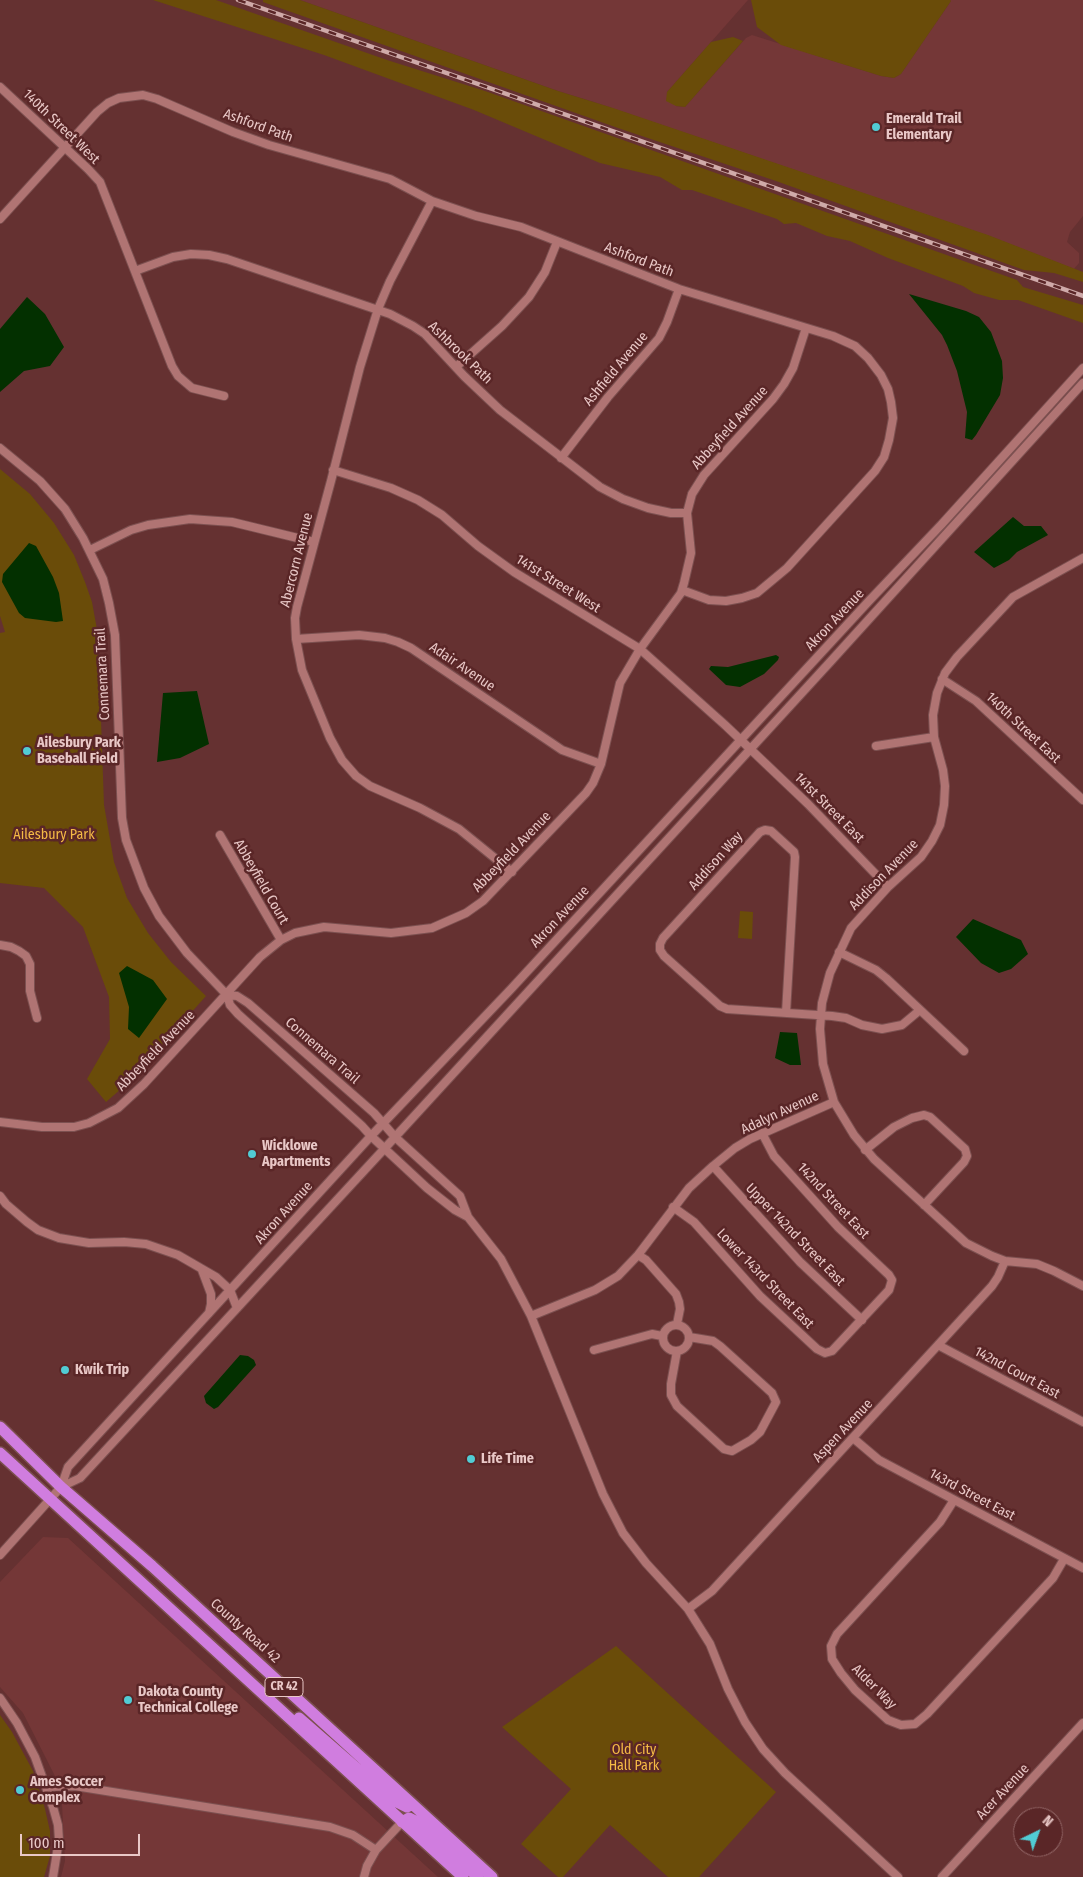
<!DOCTYPE html>
<style>
body{margin:0}
#map{position:relative;width:1083px;height:1877px;overflow:hidden;background:#653131;font-family:"Fira Sans Condensed",sans-serif}
canvas{display:block}
.north{position:absolute;left:1013px;top:1807px;width:50px;height:50px;box-sizing:border-box;background:#5a2627;border:1px solid #936767;border-radius:50%;rotate:42deg;font-size:14px;font-weight:700;line-height:20px;text-align:center;color:#e9c8c7}
.north::after{content:'';display:block;margin:auto;width:18px;height:22px;background:#51ccd4;clip-path:polygon(50% 0,100% 100%,50% 72%,0 100%)}
.scale{position:absolute;left:20px;top:1834px;width:120px;height:22px;box-sizing:border-box;border:2px solid #e9c8c7;border-top:0;padding-left:6px;font-size:15px;line-height:18px;white-space:nowrap;color:#e9c8c7;-webkit-text-stroke:4px #5a2627;paint-order:stroke}
</style>
<div id="map">
<canvas width="1083" height="1877"></canvas>
<div class="north">N</div>
<div class="scale">100 m</div>
</div>
<script>
const g = document.querySelector('canvas').getContext('2d');
g.lineJoin = 'round';
function paint(path, color) { g.fillStyle = color; g.fill(path, 'evenodd'); }
const poly = rows => new Path2D(rows.map(r => 'M' + r).join(''));
function trace(path, color, width, dash) { g.strokeStyle = color; g.lineWidth = width; g.lineCap = dash ? 'butt' : 'round'; g.setLineDash(dash || []); g.stroke(path); }
function write(font, color, halo, rows, align = 'center') {
  g.font = font + ' "Fira Sans Condensed",sans-serif'; g.lineWidth = 5; g.setLineDash([]); g.textBaseline = 'middle'; g.strokeStyle = halo; g.fillStyle = color; for (const [text, x, y, turn = 0] of rows) {
    g.save(); g.translate(x, y); g.rotate((+turn || 0) * Math.PI / 180); g.textAlign = isNaN(turn) ? turn : align; if (halo) g.strokeText(text, 0, 0); g.fillText(text, 0, 0); g.restore();
  }
}
paint(poly([
 [300,0,748,0,667,92,676,106,685,107,746,38,752,35,881,76,894,78,901,74,951,1,950,0,1083,0,1083,216,1070,232,1067,242,1079,253,1079,263,1074,269,989,236,594,102,558,91],
 [43,1537,68,1538,438,1877,61,1877,65,1861,62,1804,56,1778,23,1713,0,1687,0,1582]
]), '#743737');
paint(poly([
 [153,0,216,0,387,60,485,91,1017,280,1023,287,1083,305,1083,323,1018,300,999,300,974,293,963,286,888,258,850,241,827,236,796,223,784,224,777,219,692,190,682,190,660,177,600,163,474,110,324,55],
 [263,0,300,0,558,91,613,108,988,235,1083,272,1083,282,1054,273,1024,270,776,181,618,128,263,2],
 [751,0,950,0,951,1,901,74,894,78,881,76,781,45,757,27],
 [733,37,743,41,685,107,676,106,666,101,667,92,711,42],
 [0,469,30,494,54,523,74,555,85,582,92,602,98,635,104,805,114,862,127,898,148,933,171,962,206,996,129,1082,106,1102,87,1079,110,1039,109,997,83,927,44,888,0,883,0,633,5,632,0,616],
 [740,911,753,912,752,939,738,938],
 [616,1646,776,1792,699,1877,668,1877,610,1825,563,1877,558,1877,521,1844,571,1789,502,1727],
 [0,1715,12,1732,33,1771,45,1809,50,1831,50,1856,44,1877,0,1877]
]), '#6a4c09');
paint(poly([
 [909,294,966,311,979,317,991,332,1002,361,1003,378,1000,395,976,435,972,440,965,438,967,412,957,371,947,345,942,335],
 [27,297,45,314,64,347,50,366,24,371,0,392,0,329],
 [1013,517,1024,526,1041,526,1048,535,1017,552,1009,560,994,568,974,552],
 [29,543,36,546,53,577,59,593,63,621,56,622,25,618,19,613,2,582,3,574],
 [776,655,779,657,778,660,764,674,740,687,726,685,709,669,711,666,728,667],
 [197,691,209,744,180,758,157,762,163,693],
 [973,919,1021,940,1028,954,1011,969,999,973,981,963,956,937],
 [127,966,153,980,167,999,139,1038,128,1029,129,1007,119,973],
 [780,1032,797,1033,801,1065,790,1065,775,1058],
 [240,1355,248,1356,254,1360,256,1365,218,1407,214,1409,206,1403,204,1396]
]), '#033000');
const minor = poly([
 [0,87,88,169,100,182,172,366,178,376,192,388,224,396],
 [432,201,390,281,378,309,360,367,331,481,297,607,295,618,296,639,302,670,330,738,342,760,356,776,370,786,420,808,459,829,512,872],
 [0,219,97,112,108,103,119,98,143,95,157,99,233,132,269,145,390,179,432,201,476,216,521,227,679,289,833,336,855,346,868,358,881,375,888,389,891,402,893,418,889,440,884,457,875,471,787,568,757,593,742,598,726,601,709,600,682,590],
 [135,271,173,257,191,254,209,255,227,259,390,314,413,326,425,334,464,376,500,410,600,487,623,499,648,508,671,513,687,513],
 [456,367,502,326,529,297,545,272,557,242],
 [0,448,40,481,65,509,83,538,103,579,109,603,115,635,122,818,126,840,144,888,159,916,187,953,227,995,230,1005,238,1014,362,1126,371,1136,427,1188,455,1210,468,1217],
 [561,458,608,397,659,338,667,322,679,289],
 [333,470,391,488,418,500,442,515,478,546,514,572,640,649,725,725,808,804,888,887],
 [90,550,131,530,148,525,190,519,232,522,314,542],
 [1083,558,1013,597,957,657,945,673,937,693,933,715,934,737,943,770,945,786,944,805,940,825,932,841,921,857,888,887,851,928,830,973,822,1003,820,1029,823,1064,834,1102,854,1135,874,1159,966,1243,992,1256,1005,1261,1037,1264,1054,1271,1083,1286],
 [296,639,359,635,385,638,398,642,411,648,562,750,601,764],
 [942,679,976,701,1083,800],
 [876,746,934,737],
 [220,835,281,940],
 [0,945,11,947,19,951,26,956,30,964,30,991,37,1018],
 [839,952,876,970,886,978,964,1051],
 [227,995,237,996,248,1003,374,1113,395,1137,460,1196,468,1217,501,1259,531,1316,603,1494,623,1533,646,1563,688,1609,710,1644,728,1689,745,1722,763,1749,785,1773,898,1877],
 [786,1013,795,857,794,852,771,831,765,830,760,832,663,938,660,944,660,950,664,956,720,1006,727,1009,832,1016,846,1018,862,1025,882,1029,902,1025,920,1010],
 [0,1122,42,1127,74,1127,89,1123,118,1108,144,1084,260,957,281,940,295,933,324,927,391,933,432,928,466,913,483,901,586,793,593,783,601,764,620,683,640,649,681,593,684,583,691,553,687,513,692,494,704,475,773,399,784,384,793,368,806,328],
 [865,1150,894,1127,912,1118,924,1115,930,1117,965,1149,967,1156,964,1162,924,1205],
 [713,1166,800,1262,862,1320],
 [0,1196,6,1204,27,1222,38,1230,59,1238,89,1243,124,1242,146,1244,178,1255,216,1277,230,1290,237,1308],
 [673,1207,694,1222,760,1296,817,1349,825,1353,832,1351,889,1290,892,1280,889,1275,838,1227,774,1156,762,1133],
 [638,1255,646,1260,676,1294,679,1302,680,1309,677,1324],
 [202,1270,211,1294,211,1304,209,1313],
 [531,1316,595,1290,618,1276,638,1255,689,1188,713,1166,735,1148,750,1139,834,1102],
 '663 1338a13 13 0 1 1 26 0a13 13 0 1 1-26 0Z',
 [938,1345,1083,1422],
 [594,1350,652,1334,662,1336],
 [677,1351,671,1384,671,1395,677,1406,724,1449,732,1451,751,1440,760,1432,776,1402,772,1393,720,1346,713,1341,689,1337],
 [853,1438,879,1460,1083,1568],
 [61,1487,68,1467,371,1136,511,989,868,602,941,525,1083,368],
 [954,1500,940,1522,837,1634,831,1646,832,1659,841,1673,855,1690,888,1720,901,1725,915,1724,927,1714,1053,1578,1064,1559],
 [0,1555,61,1487,80,1478,385,1148,831,661,1083,383],
 [688,1609,712,1591,938,1345,992,1286,998,1277,1005,1261],
 [0,1698,17,1723,35,1757,53,1807,58,1825,59,1840,53,1877],
 [46,1787,75,1786,330,1827,353,1835,376,1850],
 [364,1877,367,1866,376,1850,402,1822],
 [942,1877,1083,1723]
]);
const highway = poly([
 [0,1427,61,1487,152,1566,492,1877],
 [0,1453,463,1877],
 [299,1718,393,1800,407,1807,412,1804],
 [402,1822,409,1818,415,1821,478,1877]
]);
trace(minor, '#7c5050', 10);
trace(highway, '#7c5050', 14);
trace(minor, '#b07473', 8);
trace(highway, '#d07ddf', 11);
const rail = poly([
 [238,0,1083,296]
]);
trace(rail, '#cfaaa9', 4.5);
trace(rail, '#5a2627', 2.5, [8]);
for (const [x, y, r, color] of [
 [876,127,5,"#51ccd4"],
 [27,751,5,"#51ccd4"],
 [252,1154,5,"#51ccd4"],
 [65,1370,5,"#51ccd4"],
 [471,1459,5,"#51ccd4"],
 [128,1700,5,"#51ccd4"],
 [20,1790,5,"#51ccd4"]
]) { const dot = new Path2D(); dot.arc(x, y, r, 0, 2 * Math.PI); g.fillStyle = color; g.fill(dot); trace(dot, '#5a2627', 2); }
for (const [x, y, w] of [
 [284,1687,38]
]) { const box = new Path2D(); box.roundRect(x - w / 2, y - 9.5, w, 19, 4); g.fillStyle = '#5a2627'; g.fill(box); trace(box, '#e9c8c7', 1); }
write('bold 12px', '#e9c8c7', null, [
 ["CR 42",284,1687]
]);
write('bold 14px', '#e9c8c7', '#5a2627', [
 ["Emerald Trail",886,119],
 ["Elementary",886,135],
 ["Ailesbury Park",37,743],
 ["Baseball Field",37,759],
 ["Wicklowe",262,1146],
 ["Apartments",262,1162],
 ["Kwik Trip",75,1370],
 ["Life Time",481,1459],
 ["Dakota County",138,1692],
 ["Technical College",138,1708],
 ["Ames Soccer",30,1782],
 ["Complex",30,1798]
], 'left');
write('14px', '#e9c8c7', '#5a2627', [
 ["Ashford Path",258,126,20],
 ["140th Street West",61,127,44],
 ["Ashford Path",639,260,21],
 ["Ashbrook Path",460,353,44],
 ["Ashfield Avenue",616,369,-50],
 ["Abbeyfield Avenue",730,428,-48],
 ["Abercorn Avenue",297,560,-76],
 ["141st Street West",558,584,32],
 ["Akron Avenue",835,620,-47],
 ["Adair Avenue",462,667,34],
 ["Connemara Trail",103,674,-93],
 ["140th Street East",1023,728,43],
 ["141st Street East",829,808,45],
 ["Abbeyfield Avenue",512,852,-46],
 ["Addison Way",716,861,-48],
 ["Addison Avenue",884,875,-46],
 ["Abbeyfield Court",261,882,60],
 ["Akron Avenue",560,917,-47],
 ["Abbeyfield Avenue",156,1051,-46],
 ["Connemara Trail",322,1051,41],
 ["Adalyn Avenue",780,1113,-25],
 ["142nd Street East",833,1201,47],
 ["Akron Avenue",284,1213,-48],
 ["Upper 142nd Street East",795,1235,46],
 ["Lower 143rd Street East",765,1279,46],
 ["142nd Court East",1017,1373,28],
 ["Aspen Avenue",843,1431,-47],
 ["143rd Street East",972,1495,28],
 ["County Road 42",245,1631,42],
 ["Alder Way",874,1687,45],
 ["Acer Avenue",1003,1792,-47]
]);
write('14px', '#f4ba45', '#5a2627', [
 ["Ailesbury Park",54,835],
 ["Old City",634,1750],
 ["Hall Park",634,1766]
]);
</script>
